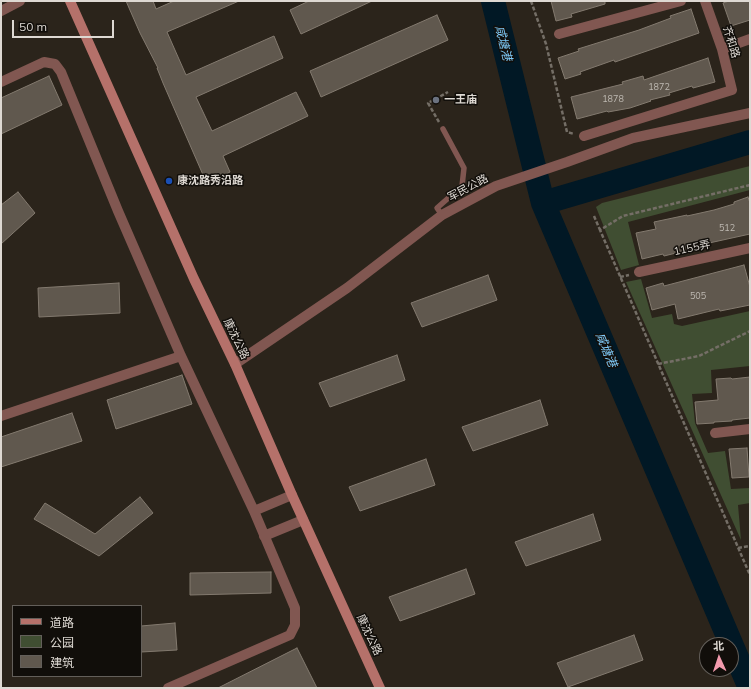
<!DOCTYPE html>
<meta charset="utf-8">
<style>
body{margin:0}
#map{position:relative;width:751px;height:689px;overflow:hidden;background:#2b241b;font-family:Mulish,"Noto Sans SC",sans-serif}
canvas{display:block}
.frame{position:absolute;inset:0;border:2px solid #ded9d3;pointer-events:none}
.legend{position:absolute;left:12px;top:605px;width:130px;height:72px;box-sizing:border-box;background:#110e0a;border:1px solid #635f5a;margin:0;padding:5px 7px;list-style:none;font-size:12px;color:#ded9d3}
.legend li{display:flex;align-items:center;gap:8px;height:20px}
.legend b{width:20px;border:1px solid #635f5a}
.north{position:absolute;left:699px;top:637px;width:40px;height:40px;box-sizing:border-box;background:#110e0a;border:1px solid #635f5a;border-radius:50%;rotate:357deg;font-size:11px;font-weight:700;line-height:16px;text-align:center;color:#ded9d3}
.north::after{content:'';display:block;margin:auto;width:14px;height:18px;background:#f29aad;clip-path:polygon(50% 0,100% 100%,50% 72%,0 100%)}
.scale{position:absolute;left:12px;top:20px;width:102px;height:18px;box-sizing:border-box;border:2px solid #ded9d3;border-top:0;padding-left:5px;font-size:12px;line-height:14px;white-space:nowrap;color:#ded9d3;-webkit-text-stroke:3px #110e0a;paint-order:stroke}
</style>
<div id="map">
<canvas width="751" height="689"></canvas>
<div class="frame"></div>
<ul class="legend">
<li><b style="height:5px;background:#b5716a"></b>道路</li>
<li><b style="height:11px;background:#404e32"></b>公园</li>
<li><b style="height:11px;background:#60584e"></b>建筑</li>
</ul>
<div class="north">北</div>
<div class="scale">50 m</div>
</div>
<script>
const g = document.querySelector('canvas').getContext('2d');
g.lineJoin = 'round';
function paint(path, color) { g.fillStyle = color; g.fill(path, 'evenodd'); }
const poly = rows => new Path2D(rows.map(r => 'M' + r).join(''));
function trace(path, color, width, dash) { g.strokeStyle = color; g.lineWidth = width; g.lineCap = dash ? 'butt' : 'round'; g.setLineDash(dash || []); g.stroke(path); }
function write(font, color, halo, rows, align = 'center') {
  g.font = font + ' Mulish,"Noto Sans SC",sans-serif'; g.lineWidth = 3; g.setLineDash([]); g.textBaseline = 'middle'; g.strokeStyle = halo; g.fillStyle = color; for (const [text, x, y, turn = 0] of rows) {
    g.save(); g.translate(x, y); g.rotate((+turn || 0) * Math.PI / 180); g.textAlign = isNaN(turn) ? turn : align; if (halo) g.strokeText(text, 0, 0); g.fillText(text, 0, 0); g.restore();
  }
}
paint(poly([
 [750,166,750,190,628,222,639,265,621,270,596,207,602,203],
 [641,279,652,318,672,314,674,324,682,326,750,311,750,366,711,370,712,393,692,394,695,423,708,453,725,451,731,489,750,488,750,503,738,505,741,540,626,282]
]), '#404e32');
trace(poly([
 [493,1,543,203,750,688],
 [543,203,750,142]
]), '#011825', 24);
const building = poly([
 [126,1,153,1,156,9,174,1,239,1,167,32,186,75,274,36,283,58,196,97,212,131,296,92,308,116,223,156,230,172,207,184,163,83,157,68,158,68,140,33,126,1],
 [309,1,372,1,301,34,290,10,309,1],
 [551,1,605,1,605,4,571,14,572,17,556,21,551,1],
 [729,1,750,1,750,20,731,26,723,3,729,1],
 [691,9,699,33,615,62,614,60,580,72,581,74,565,79,558,58,579,51,578,49,639,30,671,18,670,16,691,9],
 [437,15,448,40,321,97,310,71,437,15],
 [708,58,715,82,693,88,692,86,669,93,670,95,650,100,651,101,630,108,608,112,607,111,577,119,571,97,623,84,622,82,643,76,644,80,708,58],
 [49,76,62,105,1,134,1,98,49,76],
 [18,192,35,213,1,244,1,205,18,192],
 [748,197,750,203,750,234,700,245,700,247,664,256,663,254,642,259,636,233,656,229,654,222,687,215,687,216,714,210,734,204,734,202,748,197],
 [744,265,750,287,750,305,720,311,719,309,678,319,675,304,652,310,646,288,663,283,664,286,744,265],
 [488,275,497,300,422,327,411,303,488,275],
 [119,283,120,313,39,317,38,288,119,283],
 [397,355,405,380,330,407,319,383,397,355],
 [182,375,192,404,116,429,107,400,182,375],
 [750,377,750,418,732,420,732,421,714,422,714,423,697,424,695,402,718,400,716,379,731,378,732,379,750,377],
 [540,400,548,425,473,451,462,427,540,400],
 [72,413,82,441,1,467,1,437,72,413],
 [747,448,749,477,732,478,729,449,747,448],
 [426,459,435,485,360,511,349,487,426,459],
 [140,497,153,513,99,556,34,519,45,503,95,534,140,497],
 [593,514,601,540,526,566,515,542,593,514],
 [466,569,475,594,400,621,389,597,466,569],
 [271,572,271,593,190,595,190,573,271,572],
 [175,623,177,650,141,652,141,626,175,623],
 [634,635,643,660,568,687,557,663,634,635],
 [297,648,317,688,218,688,297,648]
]);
paint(building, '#60584e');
trace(building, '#837a6f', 1);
trace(poly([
 [531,1,546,44,567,132,574,134],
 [439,122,428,103,448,92],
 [750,185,623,216,600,230,750,575],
 [594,216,600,230],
 [620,277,629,275],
 [658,364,699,356,750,331],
 [738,548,750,546]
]), '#746e66', 2.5, [4, 2]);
trace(poly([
 [442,215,437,208,462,186,464,168,443,129]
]), '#815751', 5.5);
trace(poly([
 [1,11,20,1],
 [559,34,681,1],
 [722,49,750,39],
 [1,82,44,62,55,64,61,72,118,211,181,356,254,511,295,608,295,625,290,635,168,688],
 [584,136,732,90,722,49,705,1],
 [639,272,750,248],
 [235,364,347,288,442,215,496,186,567,162,633,138,750,113],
 [1,416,181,356],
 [715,433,750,429],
 [254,511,292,495],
 [264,536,303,520]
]), '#815751', 10);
trace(poly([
 [70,1,194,279,235,364,292,495,380,688]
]), '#b5716a', 10);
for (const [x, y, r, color] of [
 [436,100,4,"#6b7280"],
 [169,181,4,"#1a4fb4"]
]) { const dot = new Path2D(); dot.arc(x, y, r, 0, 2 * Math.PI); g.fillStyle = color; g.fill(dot); trace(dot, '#110e0a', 1.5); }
write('9px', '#beb9b2', null, [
 ["1872",659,87],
 ["1878",613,99],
 ["512",727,228],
 ["505",698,296]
]);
write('11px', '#ded9d3', '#110e0a', [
 ["齐和路",731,42,73],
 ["军民公路",468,188,-28],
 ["1155弄",692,248,-12],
 ["康沈公路",236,339,64],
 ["康沈公路",369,635,65]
]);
write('bold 11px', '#ded9d3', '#110e0a', [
 ["一王庙",444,100],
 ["康沈路秀沿路",177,181]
], 'left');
write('italic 12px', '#7ec9f7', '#110e0a', [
 ["咸塘港",503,43,76],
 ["咸塘港",606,350,67]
]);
</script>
